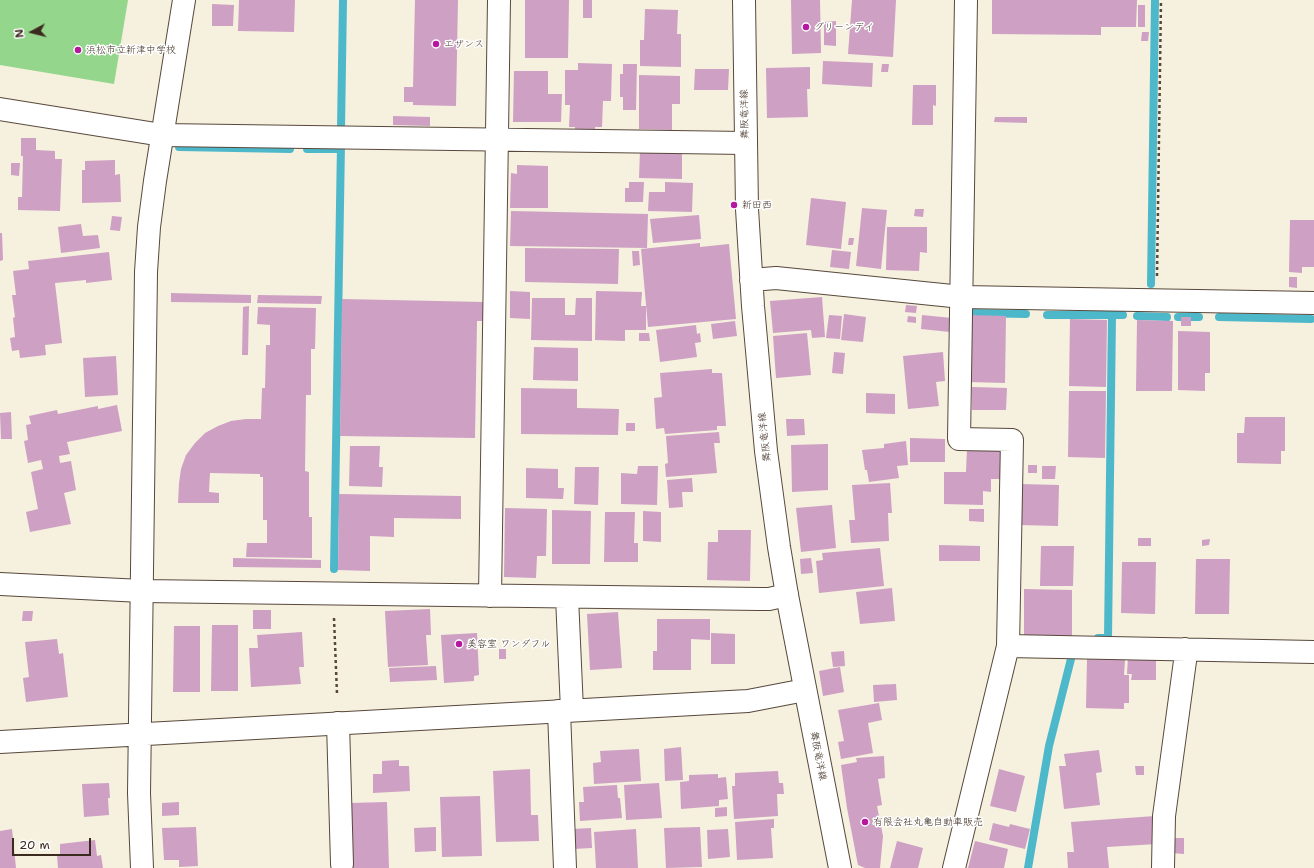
<!DOCTYPE html>
<meta charset="utf-8">
<style>
body{margin:0}
#map{position:relative;width:1314px;height:868px;overflow:hidden;background:#f6f0df;font-family:"Shantell Sans",sans-serif}
canvas{display:block}
.north{position:absolute;left:12px;top:12px;width:40px;height:40px;-webkit-text-stroke:3px #fff;paint-order:stroke;rotate:263deg;font-size:11px;font-weight:700;line-height:16px;text-align:center;color:#3b2a1e}
.north::after{content:'';display:block;margin:auto;width:14px;height:18px;background:#3b2a1e;clip-path:polygon(50% 0,100% 100%,50% 72%,0 100%)}
.scale{position:absolute;left:12px;top:838px;width:79px;height:18px;box-sizing:border-box;border:2px solid #3b2a1e;border-top:0;padding-left:5px;font-size:12px;line-height:14px;white-space:nowrap;color:#3b2a1e;-webkit-text-stroke:3px #fff;paint-order:stroke}
</style>
<div id="map">
<canvas width="1314" height="868"></canvas>
<div class="north">N</div>
<div class="scale">20 m</div>
</div>
<script>
const g = document.querySelector('canvas').getContext('2d');
g.lineJoin = 'round';
function paint(path, color) { g.fillStyle = color; g.fill(path, 'evenodd'); }
const poly = rows => new Path2D(rows.map(r => 'M' + r).join(''));
function trace(path, color, width, dash) { g.strokeStyle = color; g.lineWidth = width; g.lineCap = dash ? 'butt' : 'round'; g.setLineDash(dash || []); g.stroke(path); }
function write(font, color, halo, rows, align = 'center') {
  g.font = font + ' "Shantell Sans","Klee One",sans-serif'; g.lineWidth = 3; g.setLineDash([]); g.textBaseline = 'middle'; g.strokeStyle = halo; g.fillStyle = color; for (const [text, x, y, turn = 0] of rows) {
    g.save(); g.translate(x, y); g.rotate((+turn || 0) * Math.PI / 180); g.textAlign = isNaN(turn) ? turn : align; if (halo) g.strokeText(text, 0, 0); g.fillText(text, 0, 0); g.restore();
  }
}
paint(poly([
 [0,0,128,0,114,84,0,65]
]), '#95d68d');
trace(poly([
 [341,129,343,0],
 [179,147,290,149],
 [307,149,341,149],
 [1151,284,1155,0],
 [971,313,1026,314],
 [1047,315,1123,315],
 [1137,316,1167,317],
 [1178,317,1199,317],
 [1219,317,1311,319],
 [334,569,341,144],
 [1098,638,1108,638,1112,315],
 [1028,868,1049,746,1072,655]
]), '#4eb8cb', 8);
paint(poly([
 [239,0,295,0,294,32,238,31],
 [415,0,458,0,456,106,413,105,413,102,404,102,404,87,413,87],
 [525,0,569,0,568,58,525,58],
 [583,0,592,0,592,18,583,18],
 [791,0,820,0,821,53,792,54],
 [852,0,896,0,893,57,848,54],
 [992,0,1137,0,1136,27,1101,27,1101,35,992,34],
 [212,4,234,5,233,26,212,26],
 [1138,5,1145,5,1145,27,1138,27],
 [645,9,678,10,677,34,681,34,681,67,640,66,640,40,644,40],
 [836,21,836,46,824,45,824,22],
 [1142,32,1149,32,1148,41,1141,41],
 [823,61,873,63,872,87,822,84],
 [578,63,612,64,611,101,603,101,602,127,595,127,595,134,575,133,575,127,569,127,570,105,565,105,565,70,578,70],
 [623,64,637,64,636,110,623,110,623,97,620,97,620,74,623,74],
 [882,64,889,64,888,72,881,72],
 [810,67,810,89,807,89,808,117,767,118,766,68],
 [695,69,729,69,728,90,694,90],
 [514,71,548,71,548,94,562,94,561,122,513,122],
 [639,75,680,76,680,104,672,104,672,130,639,129],
 [913,85,936,85,936,106,933,105,933,125,912,125],
 [393,116,430,117,430,126,393,125],
 [995,117,1027,117,1027,123,994,122],
 [21,138,36,138,36,150,55,151,55,159,62,159,60,211,18,210,18,197,22,197,23,156,21,156],
 [640,150,682,150,682,179,639,178],
 [115,160,115,175,120,174,121,202,82,203,82,170,85,170,85,161],
 [11,163,20,163,19,176,11,175],
 [517,165,548,166,548,208,510,208,511,173,517,174],
 [629,182,644,182,643,202,625,202,625,188,629,188],
 [665,182,693,183,692,212,648,211,649,192,665,192],
 [811,198,846,202,841,249,806,245],
 [862,208,887,210,881,269,856,266],
 [915,209,924,209,923,217,914,216],
 [511,211,648,214,647,248,510,246],
 [699,215,701,239,653,243,650,219],
 [112,216,122,217,120,231,110,230],
 [1290,220,1314,220,1314,267,1302,267,1302,273,1289,272],
 [81,224,83,236,98,235,100,248,61,253,58,227],
 [887,227,927,227,927,253,920,252,919,271,886,270],
 [0,233,2,233,3,260,0,261],
 [849,238,854,238,853,245,848,245],
 [700,243,700,247,729,244,736,319,648,327,641,249],
 [525,248,619,249,618,284,525,282],
 [832,250,851,252,849,269,830,267],
 [632,251,639,251,640,265,633,266],
 [109,252,112,280,86,283,86,280,55,283,62,343,45,345,46,355,20,358,19,350,12,351,10,338,15,337,13,318,15,317,12,295,16,295,13,271,29,269,28,261],
 [1289,277,1297,277,1297,288,1289,287],
 [510,291,530,292,530,319,510,318],
 [596,291,642,292,641,306,646,306,646,330,625,330,625,341,595,340],
 [171,293,251,295,251,303,171,302],
 [258,295,322,296,321,304,257,303],
 [822,297,825,337,812,338,811,330,773,333,770,301],
 [532,298,565,298,565,315,575,315,576,298,592,298,592,341,531,340],
 [342,299,484,302,484,321,477,321,475,438,340,436],
 [906,305,917,306,916,313,905,312],
 [249,306,248,355,242,355,243,307],
 [258,307,316,308,315,349,311,349,311,395,306,395,305,471,309,472,309,517,312,517,312,558,246,557,247,543,267,543,267,520,263,520,263,477,260,477,260,474,210,473,209,492,219,493,219,503,178,503,179,483,181,469,186,455,195,443,205,433,218,426,231,421,246,419,261,419,262,388,265,388,266,345,270,345,270,325,257,324],
 [844,314,866,317,863,342,841,340],
 [829,315,842,316,840,339,826,338],
 [922,315,952,318,950,332,921,329],
 [969,315,1006,316,1005,383,969,382],
 [908,316,916,317,916,323,907,322],
 [1181,317,1191,317,1191,326,1181,326],
 [1070,319,1107,320,1106,387,1069,386],
 [1137,320,1173,321,1172,391,1136,391],
 [735,321,737,336,713,339,711,324],
 [696,325,697,334,700,333,701,342,695,343,697,357,660,362,656,330],
 [1178,331,1210,332,1210,373,1205,373,1205,391,1178,390],
 [639,333,649,333,650,341,639,341],
 [807,333,811,375,776,378,773,336],
 [534,347,578,348,578,381,533,380],
 [834,352,845,353,843,374,832,373],
 [943,352,945,381,936,382,939,406,908,409,903,356],
 [116,356,118,395,85,397,83,358],
 [712,369,712,373,722,373,726,426,717,426,717,430,665,434,664,428,656,429,654,398,662,397,660,373],
 [972,387,1007,388,1006,410,972,410],
 [521,388,577,389,577,408,619,409,618,435,521,434],
 [1069,391,1106,391,1105,458,1068,457],
 [866,393,895,394,895,414,866,413],
 [117,405,122,431,67,442,70,454,59,456,60,463,71,461,76,490,64,493,71,524,30,532,26,512,38,509,31,472,43,469,41,460,28,463,24,441,28,440,26,425,31,424,29,416,57,410,58,414,98,406,98,409],
 [11,412,12,439,1,439,0,413],
 [1245,417,1285,417,1285,451,1281,451,1281,464,1237,463,1237,433,1244,433],
 [786,419,804,419,805,435,787,436],
 [626,423,635,423,635,431,626,431],
 [719,432,720,443,714,443,717,473,666,477,665,464,668,463,666,436],
 [910,438,945,439,945,462,910,462],
 [906,441,908,465,897,466,899,478,869,482,867,470,865,470,862,450,884,448,884,444],
 [828,444,828,490,792,492,791,445],
 [350,446,380,446,379,467,383,467,382,487,349,486],
 [967,448,1002,449,1001,479,991,479,991,492,983,491,983,505,944,504,944,472,966,472],
 [1028,465,1037,465,1037,473,1028,473],
 [638,466,658,466,657,505,621,504,621,473,637,474],
 [1042,466,1056,466,1055,479,1042,479],
 [575,467,599,467,598,505,574,504],
 [526,468,558,469,558,488,564,488,563,499,526,498],
 [692,478,693,492,682,492,683,507,669,508,667,480],
 [890,483,892,513,888,513,889,541,851,543,849,520,855,520,852,485],
 [1020,484,1059,485,1058,526,1020,525],
 [339,494,461,496,461,519,394,518,394,537,370,536,370,571,338,570],
 [832,505,836,548,801,552,796,508],
 [505,508,547,509,546,556,537,556,536,578,504,577],
 [969,509,984,509,984,522,969,521],
 [552,510,591,511,590,564,552,564],
 [643,511,661,512,661,542,643,541],
 [605,512,635,512,634,543,638,543,638,562,604,562],
 [718,530,751,530,750,581,707,580,708,542,718,542],
 [1138,538,1151,538,1151,546,1138,546],
 [1210,539,1209,545,1202,546,1202,540],
 [939,545,980,546,980,561,939,561],
 [1041,546,1074,546,1073,586,1040,586],
 [880,548,884,586,819,593,816,561,823,560,822,553],
 [233,558,321,560,321,568,233,567],
 [811,558,813,573,801,574,800,559],
 [1196,559,1230,559,1229,614,1195,614],
 [1122,562,1156,562,1155,614,1121,613],
 [892,588,895,621,860,624,856,592],
 [1024,589,1072,590,1072,638,1024,637],
 [430,609,431,635,426,635,428,665,388,667,385,611],
 [253,610,271,610,271,629,253,629],
 [23,611,33,611,32,621,22,621],
 [618,612,622,668,590,670,587,614],
 [657,619,710,619,710,640,691,639,691,670,653,670,653,651,657,651],
 [212,625,238,625,238,691,211,691],
 [174,626,200,626,200,692,173,692],
 [302,632,304,667,299,667,301,684,251,687,249,648,258,648,257,635],
 [477,633,479,675,474,676,474,681,444,683,441,635],
 [711,633,735,634,735,664,711,664],
 [57,639,59,654,63,653,68,697,26,702,23,678,29,677,25,642],
 [499,649,506,649,506,659,499,659],
 [844,651,845,666,833,667,831,652],
 [1128,657,1156,658,1156,680,1131,680,1132,674,1127,674],
 [1087,659,1125,660,1124,675,1129,675,1129,703,1124,703,1124,709,1086,708],
 [436,666,437,680,390,682,389,668],
 [840,667,844,692,823,696,819,671],
 [896,684,897,700,874,702,873,685],
 [879,703,882,720,868,723,873,753,841,759,838,742,844,741,838,710],
 [681,747,683,780,665,781,664,749],
 [639,749,641,781,594,784,593,763,601,762,600,751],
 [1099,750,1102,772,1096,773,1100,805,1064,809,1059,766,1066,766,1064,754],
 [884,756,885,778,878,779,882,805,877,806,883,836,880,868,865,868,858,865,847,808,841,765,857,762,856,758],
 [399,760,399,766,409,766,410,791,373,793,373,774,382,774,382,761],
 [1135,766,1144,766,1144,775,1136,775],
 [530,769,531,815,538,815,539,841,496,842,493,771],
 [999,769,1025,776,1016,812,990,806],
 [778,771,779,783,783,783,784,794,777,794,778,816,734,819,732,786,735,786,735,773],
 [718,774,718,778,726,777,728,799,719,800,719,806,681,809,680,782,689,781,689,775],
 [109,783,110,798,108,798,109,815,84,817,82,784],
 [659,783,662,818,626,820,624,785],
 [617,785,618,798,620,798,622,818,580,821,579,802,584,802,583,787],
 [480,796,482,856,442,857,440,797],
 [179,802,179,815,162,816,162,803],
 [387,802,389,868,352,868,350,803],
 [727,807,727,816,715,817,715,808],
 [1155,816,1157,844,1107,847,1109,868,1068,868,1067,852,1074,852,1071,822],
 [774,819,774,828,771,828,773,858,737,860,735,822],
 [993,823,1009,827,1010,824,1030,829,1025,849,989,840],
 [196,827,198,866,179,867,179,860,164,860,162,828],
 [436,827,436,851,415,852,414,828],
 [700,827,702,867,666,868,664,828],
 [591,828,592,848,573,849,572,829],
 [12,829,16,868,0,868,0,831],
 [636,829,638,868,596,868,594,832],
 [728,829,730,857,708,859,707,830],
 [1172,838,1184,838,1184,854,1171,853],
 [95,840,97,856,101,855,103,868,58,868,57,855,60,855,60,844],
 [897,841,923,848,918,868,890,868],
 [975,841,1008,849,1004,868,968,868]
]), '#cea0c3');
const street = poly([
 [0,109,162,135,746,143],
 [0,584,142,591,760,599,769,599,787,595],
 [490,596,499,0],
 [567,597,572,710],
 [1008,646,1314,652],
 [559,711,565,868],
 [338,723,342,864],
 [954,868,1008,646,1012,440,959,439,966,0],
 [1163,868,1164,816,1185,661,1185,649]
]);
const secondary = poly([
 [744,0,747,209,753,306,766,451,779,547,787,595,840,868],
 [751,280,776,278,962,297,1314,303],
 [0,742,748,701,805,690],
 [142,868,139,793,146,272,149,227,155,181,184,0]
]);
trace(street, '#57483b', 24);
trace(secondary, '#57483b', 24);
trace(poly([
 [1157,276,1161,0],
 [334,618,337,694]
]), '#57483b', 2.5, [3, 3]);
trace(street, '#fff', 22);
trace(secondary, '#fff', 22);
for (const [x, y, r, color] of [
 [806,27,4,"#b5179e"],
 [436,44,4,"#b5179e"],
 [78,50,4,"#b5179e"],
 [734,205,4,"#b5179e"],
 [459,644,4,"#b5179e"],
 [865,822,4,"#b5179e"]
]) { const dot = new Path2D(); dot.arc(x, y, r, 0, 2 * Math.PI); g.fillStyle = color; g.fill(dot); trace(dot, '#fff', 1.5); }
write('10px', '#3b2a1e', '#fff', [
 ["グリーンデイ",814,27],
 ["エザンス",444,44],
 ["浜松市立新津中学校",86,50],
 ["新田西",742,205],
 ["美容室 ワンダフル",467,644],
 ["有限会社丸亀自動車販売",873,822]
], 'left');
write('10px', '#3b2a1e', '#fff', [
 ["舞阪竜洋線",745,114,-91],
 ["舞阪竜洋線",765,437,-96],
 ["舞阪竜洋線",818,756,79]
]);
</script>
